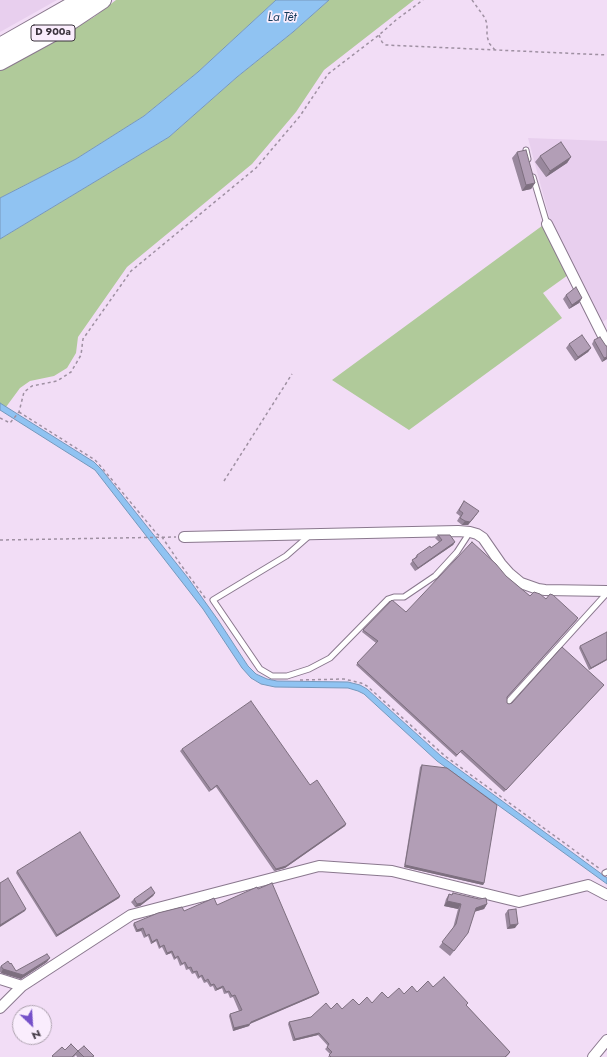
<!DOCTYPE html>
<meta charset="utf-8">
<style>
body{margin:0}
#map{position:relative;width:607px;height:1057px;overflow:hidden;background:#f2ddf6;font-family:Jost,sans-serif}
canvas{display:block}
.north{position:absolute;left:12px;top:1005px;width:40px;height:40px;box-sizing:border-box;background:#faedfd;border:1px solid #aea3b0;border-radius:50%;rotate:155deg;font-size:11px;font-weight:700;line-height:16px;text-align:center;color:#3b333d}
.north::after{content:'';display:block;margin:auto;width:14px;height:18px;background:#7550c9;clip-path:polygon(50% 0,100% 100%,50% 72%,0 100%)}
</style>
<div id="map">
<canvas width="607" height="1057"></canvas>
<div class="north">N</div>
</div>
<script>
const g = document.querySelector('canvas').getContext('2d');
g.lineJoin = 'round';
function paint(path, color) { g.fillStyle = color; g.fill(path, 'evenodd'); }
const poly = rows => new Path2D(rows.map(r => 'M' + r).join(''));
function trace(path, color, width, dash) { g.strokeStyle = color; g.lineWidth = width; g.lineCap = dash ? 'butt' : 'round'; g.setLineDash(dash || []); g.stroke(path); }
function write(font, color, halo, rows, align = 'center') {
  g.font = font + ' Jost,sans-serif'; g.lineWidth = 3.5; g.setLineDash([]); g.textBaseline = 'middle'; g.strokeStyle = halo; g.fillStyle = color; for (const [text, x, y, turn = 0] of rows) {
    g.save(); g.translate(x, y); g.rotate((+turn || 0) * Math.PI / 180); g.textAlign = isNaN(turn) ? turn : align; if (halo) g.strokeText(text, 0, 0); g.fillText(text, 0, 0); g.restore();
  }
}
paint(poly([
 [0,0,57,0,0,32],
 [528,138,607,141,607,319,601,323,550,220]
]), '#e8cfee');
paint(poly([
 [116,0,276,0,198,72,144,116,76,159,0,198,0,70,94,17],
 [329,0,414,0,324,70,296,112,252,164,127,267,78,337,76,353,67,368,54,376,30,381,20,388,6,407,0,408,0,239,169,137,237,77,293,32],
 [550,220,575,270,543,293,562,318,409,430,332,380]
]), '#b0ca9a');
const water = poly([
 [276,0,329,0,293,32,237,77,169,137,0,239,0,198,76,159,144,116,198,72,276,0],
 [0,403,94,462,102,470,188,578,218,620,248,666,256,674,267,679,277,681,348,682,360,685,367,689,441,756,607,878,607,884,437,761,364,694,358,691,348,688,275,687,261,684,251,678,242,668,203,609,95,470,0,410,0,403]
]);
paint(water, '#90c3f2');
trace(water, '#7698bc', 1);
const service = poly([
 [526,150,528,159],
 [533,177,547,224],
 [310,535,286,556,213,600,260,669,272,676,287,676,309,669,330,658,388,599,394,597,404,597,435,576,457,552,470,532],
 [508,702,607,593],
 [605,873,607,872]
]);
const minor = poly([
 [547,224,607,344],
 [184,537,458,531,470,532,477,534,483,538,501,564,509,573,521,583,538,589,545,590,607,591],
 [0,979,22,986],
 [0,1008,22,986,131,915,319,866,392,871,519,902,588,885,607,895],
 [593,1057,607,1040]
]);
const trunk = poly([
 [0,46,81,0],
 [0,62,55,32,103,0]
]);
trace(service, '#8a788e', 7);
trace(minor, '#8a788e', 12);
trace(trunk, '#8a788e', 18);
trace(poly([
 [472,0,485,18,487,24,487,36,489,43,495,50],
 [379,35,382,42,386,45,607,55],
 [19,412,95,460,103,469,157,534,162,537,181,565,206,599],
 [0,418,10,423,19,412,24,392,32,386,57,381,71,372,81,355,83,339,131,271,256,168,300,116,328,74,379,35,396,20,423,0],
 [224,481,292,374],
 [0,540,176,537],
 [300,680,344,679,361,683,367,686,445,756,600,869]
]), '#9f90a2', 1.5, [3, 3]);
trace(service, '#fff', 5);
trace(minor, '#fff', 10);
trace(trunk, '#fff', 16);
paint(poly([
 [517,152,535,183,531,189,522,191,512,158],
 [540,156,571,157,567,163,546,177,535,162],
 [566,295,582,298,579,303,569,309,563,299],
 [594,340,607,359,602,362,592,344],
 [569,344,591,348,588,352,575,361,566,348],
 [464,501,477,514,468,525,462,525,457,521,460,516,456,513],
 [438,535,455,542,453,545,415,571,410,564,417,555,431,548,439,542,435,538],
 [506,576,530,596,546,599,577,620,507,698,507,703,509,704,604,685,504,792,460,752,456,757,356,665,376,643,362,632,363,630,406,612],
 [580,646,607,660,589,670,579,648],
 [182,749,310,785,346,824,345,826,285,868,274,871,216,787,209,792,180,751],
 [422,765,484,883,483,885,404,867,420,767],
 [17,871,120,896,119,898,56,937,16,873],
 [155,893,153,896,140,906,135,907,131,902,134,899],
 [453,893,487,904,484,909,474,912,468,933,450,956,439,947,453,928,458,909,444,906,446,899,449,894,451,895],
 [217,905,319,993,317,995,250,1024,249,1026,233,1031,229,1016,230,1014,239,1011,233,997,230,998,228,993,224,994,222,988,215,991,213,986,210,987,207,982,204,983,201,977,198,979,195,973,192,974,189,969,186,970,184,964,180,966,177,958,174,960,171,953,166,955,162,947,159,949,156,941,151,944,148,936,144,938,141,931,136,932,133,925,134,923,184,911],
 [508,910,515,928,507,929,505,914],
 [47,962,21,979,1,973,0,972,0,967,1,966,16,971],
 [433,987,466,1005,510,1052,509,1054,506,1057,328,1057,330,1054,325,1049,328,1046,318,1035,293,1041,288,1024,289,1022,311,1017,331,1009,342,1009,359,1005,372,1003,404,994,417,992],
 [62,1047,65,1050,78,1051,94,1056,93,1057,77,1057,76,1055,74,1057,52,1057]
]), '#99889d');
paint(poly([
 [571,157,567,163,546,177,550,171],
 [535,183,531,189,522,191,526,185],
 [582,298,579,303,569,309,572,305],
 [591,348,588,352,575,361,578,357],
 [607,357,607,359,602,362,604,358],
 [479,511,468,525,462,525,465,521],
 [455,542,453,545,415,571,418,568],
 [607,659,607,660,589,670,591,668],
 [604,685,602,687,504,792,506,790],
 [346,824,345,826,285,868,274,871,276,869],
 [405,865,484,883,483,885,404,867],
 [155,893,153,896,140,906,135,907,137,904],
 [120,896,119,898,56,937,57,935],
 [447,901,461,904,458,909,444,906],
 [487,904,484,909,473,912,476,908],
 [26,909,25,911,0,927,0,925],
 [518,924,515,928,507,929,510,925],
 [143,928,141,931,136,932,137,930],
 [157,939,156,941,151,944,152,942],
 [172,951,171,953,166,955,167,953],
 [50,958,47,962,21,979,1,973,3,969,23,975],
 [223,986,222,988,215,991,217,989],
 [319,993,317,995,249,1024,251,1022],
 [250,1024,249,1026,233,1031,234,1028],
 [319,1033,318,1035,293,1041,295,1039]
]), '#7d6f7f');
const building = poly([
 [561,142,571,157,550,171,540,156,561,142],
 [526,150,535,183,526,185,517,152,526,150],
 [576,287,582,298,572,305,566,295,576,287],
 [582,335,591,348,578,357,569,344,582,335],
 [600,337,606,346,607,346,607,357,604,358,594,340,600,337],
 [464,501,479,511,470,522,465,521,460,518,463,513,459,510,464,501],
 [438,535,450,535,455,542,418,568,412,560,417,557,417,555,430,546,431,548,442,540,438,535],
 [472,542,496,564,506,576,530,596,534,592,540,594,546,599,550,594,553,595,578,618,507,697,507,703,509,704,512,703,562,647,604,685,506,790,462,750,457,755,357,663,378,641,363,630,392,600,406,612,472,542],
 [607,632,607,659,591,668,580,646,607,632],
 [251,701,310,785,317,780,346,824,286,866,276,869,217,785,211,790,182,749,251,701],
 [422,765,447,768,497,805,484,883,405,865,422,765],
 [80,832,120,896,57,935,17,871,80,832],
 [8,878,26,909,0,925,0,883,8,878],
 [272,883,319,993,251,1022,250,1024,234,1028,230,1014,242,1010,235,995,232,996,229,991,226,992,223,986,217,989,214,984,211,985,208,979,205,981,202,975,199,977,197,971,193,972,191,967,188,968,185,962,182,964,178,956,175,958,172,951,167,953,164,945,160,947,157,939,152,942,149,934,146,936,143,928,137,930,134,923,158,913,182,907,184,911,214,898,217,905,257,887,258,889,272,883],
 [151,887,155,893,142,903,137,904,134,899,151,887],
 [453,893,479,899,486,898,487,904,476,908,468,933,454,951,442,942,456,924,461,904,447,901,449,894,452,895,453,893],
 [516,909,518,924,510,925,508,910,516,909],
 [47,954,50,958,23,975,3,969,1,966,8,961,10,964,11,963,16,971,47,954],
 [444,977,468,1003,466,1005,510,1052,505,1057,331,1057,329,1055,332,1052,327,1047,329,1044,319,1033,295,1039,289,1022,311,1017,326,1003,331,1009,337,1003,342,1009,353,999,359,1005,367,997,372,1003,382,992,388,998,399,988,404,994,412,986,417,992,428,981,433,987,444,977],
 [71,1044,78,1051,72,1057,53,1057,52,1056,62,1047,65,1050,71,1044],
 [84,1046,94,1056,92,1057,84,1057,78,1051,84,1046]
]);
paint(building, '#b29eb6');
trace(building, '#7d6f7f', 1);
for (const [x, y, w] of [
 [53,33,44]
]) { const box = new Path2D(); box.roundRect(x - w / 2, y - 8, w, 16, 3); g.fillStyle = '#faedfd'; g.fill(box); trace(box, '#3b333d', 1); }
write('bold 10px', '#3b333d', null, [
 ["D 900a",53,33]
]);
write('italic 12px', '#143959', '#faedfd', [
 ["La Têt",282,18]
]);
</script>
